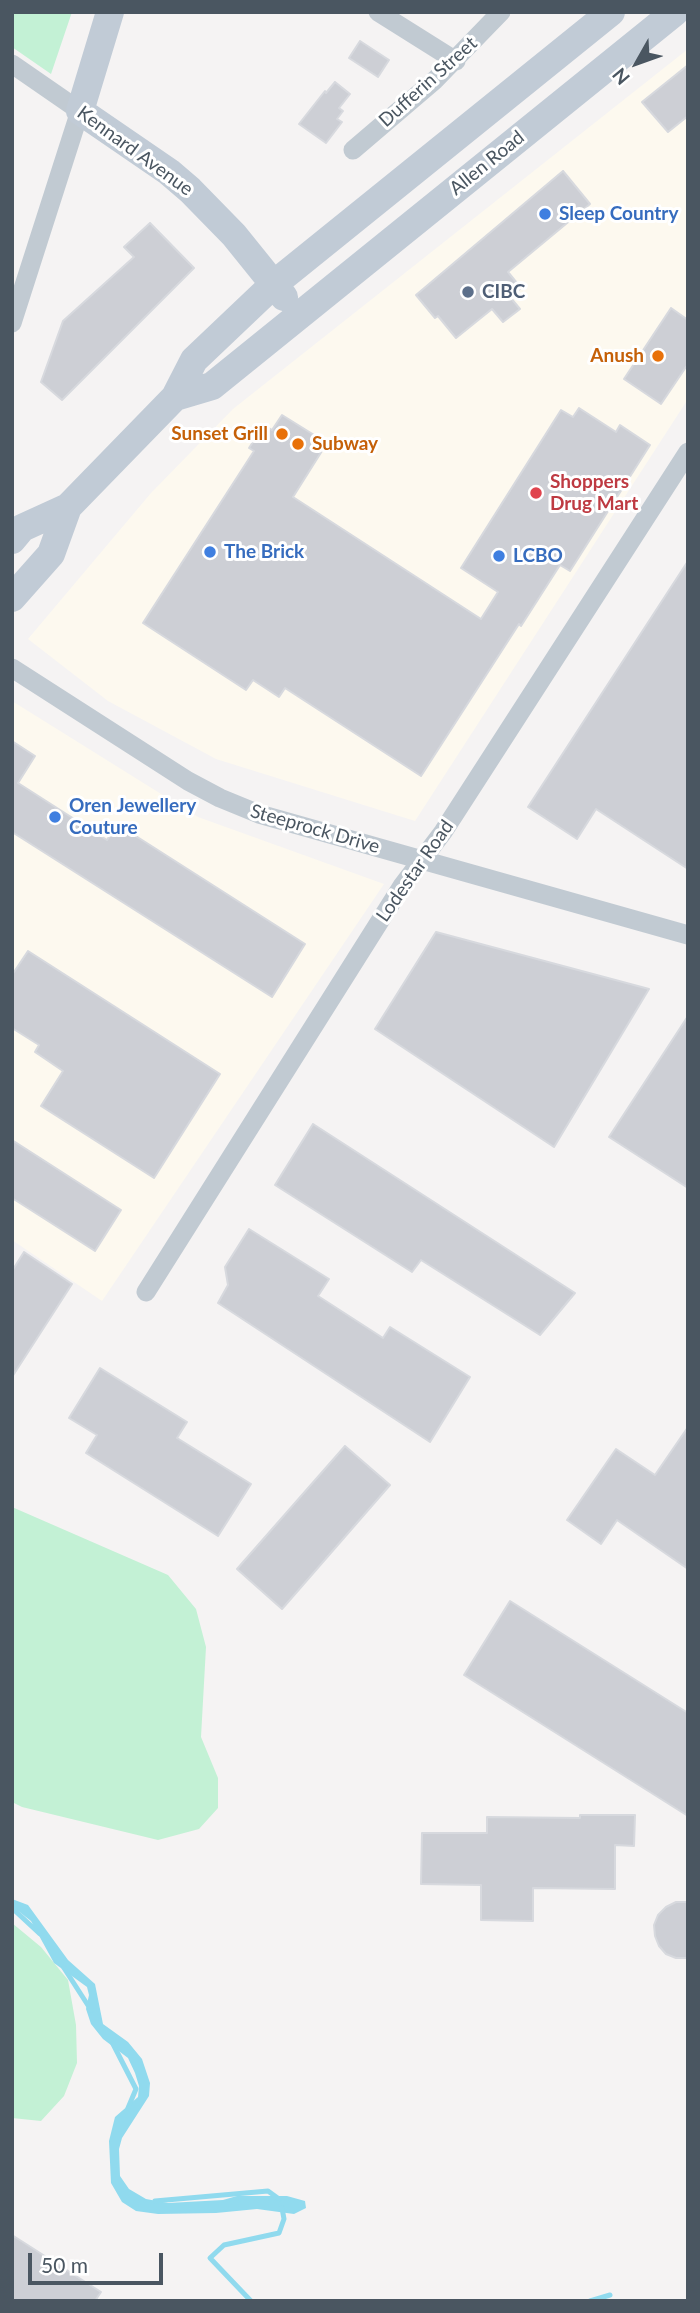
<!DOCTYPE html>
<style>
body{margin:0}
#map{position:relative;width:700px;height:2313px;overflow:hidden;background:#f5f3f3;font-family:Lato,sans-serif}
canvas{display:block}
.frame{position:absolute;inset:0;border:14px solid #4a5661;pointer-events:none}
.north{position:absolute;left:602px;top:28px;width:70px;height:70px;-webkit-text-stroke:5px #fff;paint-order:stroke;rotate:230deg;font-size:19px;font-weight:700;line-height:28px;text-align:center;color:#4a5661}
.north::after{content:'';display:block;margin:auto;width:24px;height:32px;background:#4a5661;clip-path:polygon(50% 0,100% 100%,50% 72%,0 100%)}
.scale{position:absolute;left:28px;top:2253px;width:135px;height:32px;box-sizing:border-box;border:4px solid #4a5661;border-top:0;padding-left:9px;font-size:21px;line-height:24px;white-space:nowrap;color:#4a5661;-webkit-text-stroke:5px #fff;paint-order:stroke}
</style>
<div id="map">
<canvas width="700" height="2313"></canvas>
<div class="frame"></div>
<div class="north">N</div>
<div class="scale">50 m</div>
</div>
<script>
const g = document.querySelector('canvas').getContext('2d');
g.lineJoin = 'round';
function paint(path, color) { g.fillStyle = color; g.fill(path, 'evenodd'); }
const poly = rows => new Path2D(rows.map(r => 'M' + r).join(''));
function trace(path, color, width, dash) { g.strokeStyle = color; g.lineWidth = width; g.lineCap = dash ? 'butt' : 'round'; g.setLineDash(dash || []); g.stroke(path); }
function write(font, color, halo, rows, align = 'center') {
  g.font = font + ' Lato,sans-serif'; g.lineWidth = 6; g.setLineDash([]); g.textBaseline = 'middle'; g.strokeStyle = halo; g.fillStyle = color; for (const [text, x, y, turn = 0] of rows) {
    g.save(); g.translate(x, y); g.rotate((+turn || 0) * Math.PI / 180); g.textAlign = isNaN(turn) ? turn : align; if (halo) g.strokeText(text, 0, 0); g.fillText(text, 0, 0); g.restore();
  }
}
paint(poly([
 [688,49,688,399,415,821,216,759,108,701,28,639,151,493,233,409],
 [12,701,198,817,384,884,102,1301,12,1240]
]), '#fdf9ef');
paint(poly([
 [12,12,72,12,51,74,12,47],
 [12,1507,168,1575,196,1609,206,1647,201,1737,218,1778,218,1808,199,1829,158,1840,22,1807,12,1802],
 [12,1923,41,1947,68,1980,76,2025,77,2063,64,2096,41,2121,12,2118]
]), '#c3f1d5');
paint(poly([
 [12,1899,28,1905,68,1960,95,1984,103,2024,128,2042,142,2059,150,2083,149,2096,122,2138,119,2149,120,2176,129,2189,146,2199,168,2203,223,2200,237,2196,287,2196,305,2201,306,2208,294,2214,257,2209,216,2213,158,2214,136,2211,122,2202,111,2183,109,2141,115,2117,138,2097,139,2086,135,2073,128,2058,103,2039,91,2024,86,2009,89,1995,87,1987,54,1963,31,1921,12,1906]
]), '#90daee');
trace(poly([
 [12,1908,40,1934],
 [64,1968,91,2010],
 [113,2044,136,2089,128,2108],
 [155,2201,268,2191,279,2199],
 [251,2301,210,2258,224,2245,279,2233,284,2219,282,2208],
 [590,2301,610,2295]
]), '#90daee', 5);
const building = poly([
 [360,41,389,60,378,77,349,58,360,41],
 [688,65,688,116,668,132,642,102,688,65],
 [335,82,350,94,339,108,343,111,337,119,342,122,326,143,299,124,325,91,326,93,335,82],
 [563,171,590,204,508,272,521,288,510,297,520,309,503,322,492,309,456,338,438,316,435,318,416,295,563,171],
 [150,223,194,268,62,400,41,382,63,321,134,257,124,247,150,223],
 [671,308,688,320,688,364,661,404,624,379,671,308],
 [579,408,616,432,620,425,650,445,570,571,560,565,521,626,519,624,421,776,285,688,279,697,253,680,246,690,143,623,254,451,249,448,264,425,272,430,282,415,327,443,293,497,481,619,498,592,461,568,561,410,573,417,579,408],
 [688,561,688,869,596,809,577,839,528,807,688,561],
 [12,741,35,756,18,783,107,840,117,824,305,944,272,997,12,832,12,741],
 [436,932,649,989,554,1147,375,1029,436,932],
 [28,951,220,1074,154,1178,41,1106,63,1071,35,1052,39,1045,12,1028,12,975,28,951],
 [688,1016,688,1188,609,1137,688,1016],
 [313,1124,575,1293,540,1335,421,1260,412,1272,275,1185,313,1124],
 [12,1140,121,1210,95,1251,12,1198,12,1140],
 [249,1229,329,1279,318,1296,383,1338,390,1327,470,1377,430,1442,218,1303,228,1285,225,1267,249,1229],
 [24,1252,72,1284,12,1377,12,1271,24,1252],
 [100,1368,187,1422,177,1438,251,1484,218,1536,86,1453,97,1435,69,1418,100,1368],
 [688,1427,688,1569,617,1520,601,1544,567,1520,616,1449,655,1475,688,1427],
 [345,1446,390,1485,282,1609,237,1569,345,1446],
 [510,1601,688,1713,688,1816,464,1675,510,1601],
 [580,1815,635,1815,634,1846,615,1845,615,1889,533,1888,533,1921,481,1920,481,1885,421,1884,422,1833,487,1833,487,1817,580,1818,580,1815],
 [676,1902,688,1902,688,1958,676,1958,666,1954,659,1946,655,1936,654,1925,658,1915,666,1907,676,1902],
 [12,2235,101,2292,95,2301,12,2301,12,2235]
]);
paint(building, '#cdcfd5');
trace(building, '#d7d9de', 2);
trace(poly([
 [378,12,456,61],
 [12,64,80,111,12,323],
 [353,150,435,80,501,12],
 [12,668,188,781,220,798,259,814,688,935],
 [146,1292,402,886,443,832,688,452]
]), '#c1cad2', 19);
trace(poly([
 [110,12,80,111,169,172,190,190,234,235,284,297],
 [175,397,212,386,675,12],
 [12,540,22,528,68,507,175,397,194,360,274,284,611,12],
 [12,598,51,554,68,507]
]), '#c1cbd6', 28);
for (const [x, y, r, color] of [
 [545,214,7,"#3f7fe0"],
 [468,292,7,"#5c6f8a"],
 [658,356,7,"#e8710a"],
 [282,434,7,"#e8710a"],
 [298,444,7,"#e8710a"],
 [536,493,7,"#e0444e"],
 [210,552,7,"#3f7fe0"],
 [499,556,7,"#3f7fe0"],
 [55,817,7,"#3f7fe0"]
]) { const dot = new Path2D(); dot.arc(x, y, r, 0, 2 * Math.PI); g.fillStyle = color; g.fill(dot); trace(dot, '#fff', 2.5); }
write('19px', '#4a5661', '#fff', [
 ["Dufferin Street",428,82,-42],
 ["Kennard Avenue",135,151,36],
 ["Allen Road",487,163,-39],
 ["Steeprock Drive",315,829,16],
 ["Lodestar Road",415,871,-55]
]);
write('bold 19px', '#366cbe', '#fff', [
 ["Sleep Country",559,214],
 ["The Brick",224,552],
 ["LCBO",513,556],
 ["Oren Jewellery",69,806],
 ["Couture",69,828]
], 'left');
write('bold 19px', '#4e5e75', '#fff', [
 ["CIBC",482,292]
], 'left');
write('bold 19px', '#c56008', '#fff', [
 ["Anush",644,356],
 ["Sunset Grill",268,434],
 ["Subway",312,444,"left"]
], 'right');
write('bold 19px', '#be3a42', '#fff', [
 ["Shoppers",550,482],
 ["Drug Mart",550,504]
], 'left');
</script>
